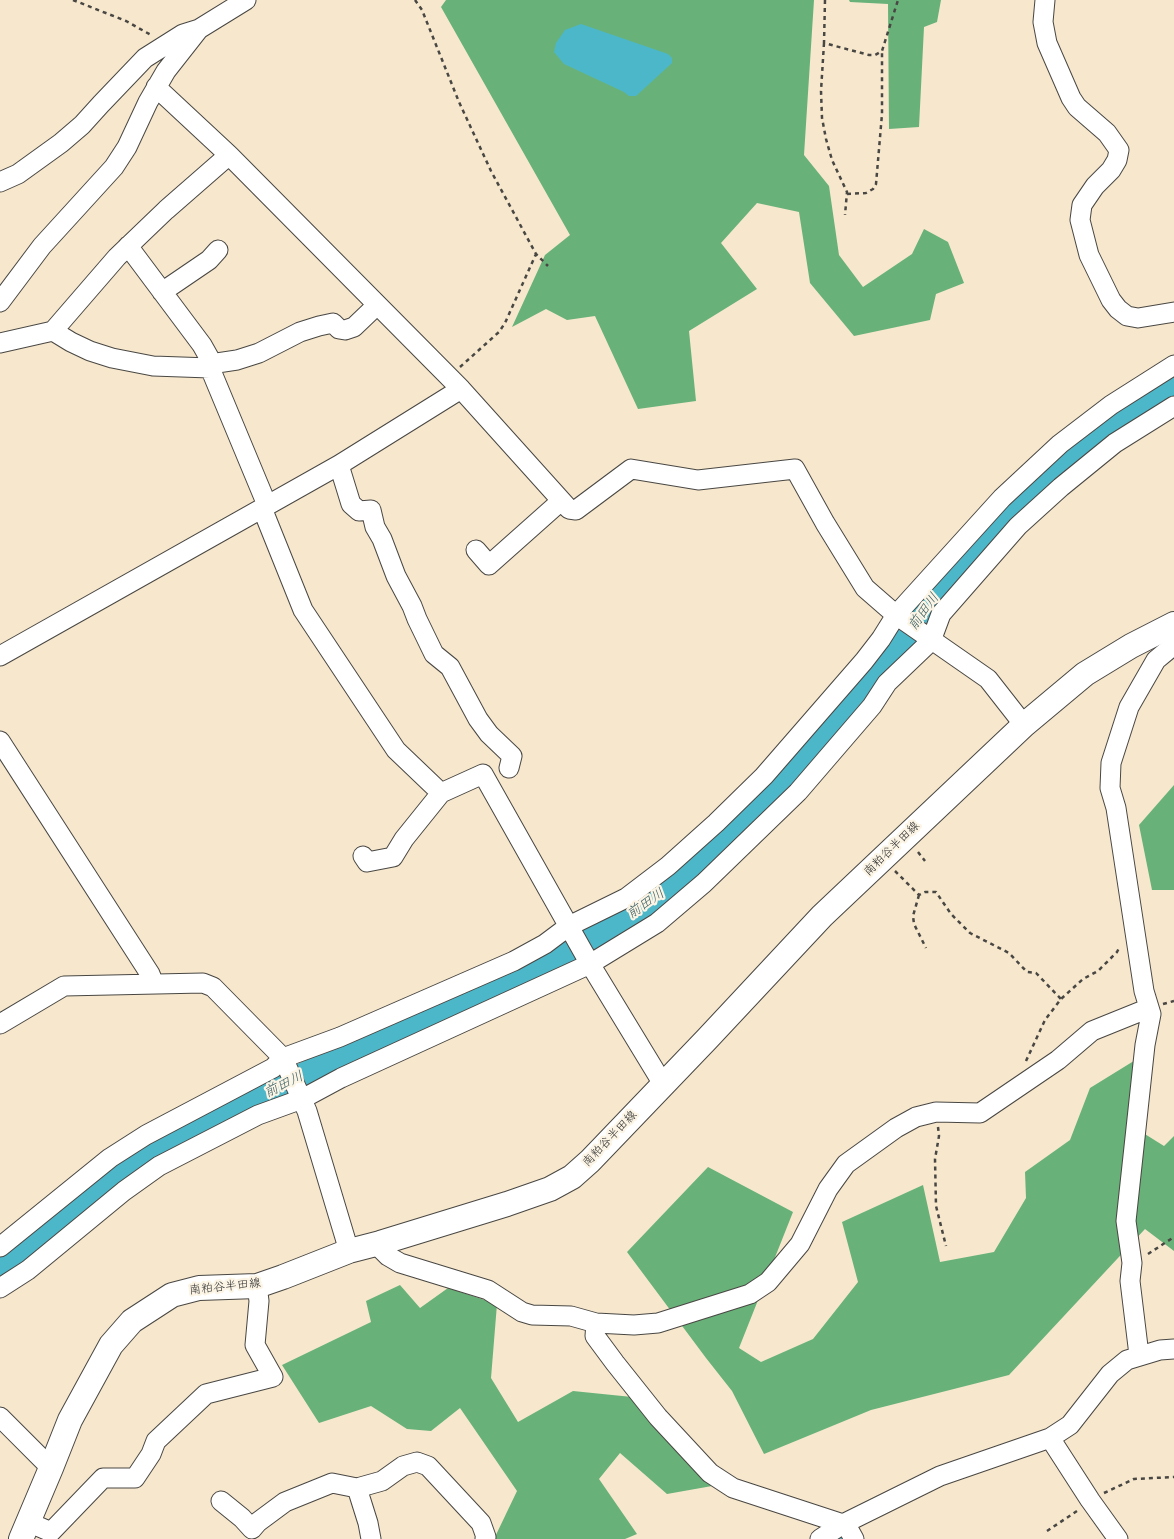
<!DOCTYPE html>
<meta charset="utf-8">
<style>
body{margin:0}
canvas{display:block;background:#f6e7cd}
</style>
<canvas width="1174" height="1539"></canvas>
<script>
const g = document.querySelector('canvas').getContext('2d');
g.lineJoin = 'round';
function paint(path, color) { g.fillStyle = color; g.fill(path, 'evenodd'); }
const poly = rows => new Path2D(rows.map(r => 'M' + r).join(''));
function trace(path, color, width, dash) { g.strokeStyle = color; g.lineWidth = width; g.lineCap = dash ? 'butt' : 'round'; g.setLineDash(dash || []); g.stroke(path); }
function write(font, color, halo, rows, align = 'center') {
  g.font = font + ' Pangolin,"Klee One",sans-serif'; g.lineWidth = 4.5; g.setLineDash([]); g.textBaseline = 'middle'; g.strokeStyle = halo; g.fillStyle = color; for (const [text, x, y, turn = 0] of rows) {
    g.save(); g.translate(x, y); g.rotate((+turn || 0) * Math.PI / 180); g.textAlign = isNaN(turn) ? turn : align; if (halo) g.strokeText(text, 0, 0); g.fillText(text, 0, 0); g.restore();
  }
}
paint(poly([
 [446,0,814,0,804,155,829,186,839,255,863,287,912,254,924,229,948,242,964,283,936,294,930,320,854,336,810,283,799,212,757,203,721,243,757,289,689,331,696,401,638,409,595,316,567,320,546,309,512,327,545,255,570,235,441,7],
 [849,0,941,0,937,22,924,27,919,127,889,129,888,4,850,2],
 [1174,785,1174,890,1152,890,1139,825],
 [1137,1059,1132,1126,1164,1146,1174,1136,1174,1251,1145,1229,1009,1375,871,1410,764,1454,732,1391,706,1358,627,1252,708,1167,793,1212,739,1348,761,1362,813,1339,858,1282,842,1222,923,1185,940,1262,994,1252,1026,1198,1025,1172,1070,1140,1090,1088],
 [400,1285,420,1308,448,1288,497,1304,491,1378,518,1422,573,1391,632,1397,712,1486,667,1494,620,1453,599,1479,637,1534,625,1539,494,1539,517,1491,460,1408,431,1431,407,1429,371,1406,319,1423,282,1365,371,1322,366,1301]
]), '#68b279');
paint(poly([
 [581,24,668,54,672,58,672,63,636,96,629,96,624,92,564,64,554,52,556,43,565,30]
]), '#4db7ca');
trace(poly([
 [839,1539,843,1536]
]), '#4db7ca', 4.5);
trace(poly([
 [0,1268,10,1264,117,1174,152,1151,302,1076,492,991,542,966,602,933,663,893,730,835,775,791,889,661,945,583,991,533,1050,475,1096,438,1137,407,1174,384]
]), '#4db7ca', 26);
const minor = poly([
 [1045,0,1043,22,1047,43,1071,98,1077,107,1107,133,1119,150,1117,160,1111,170,1095,186,1082,205,1080,220,1089,255,1111,300,1118,309,1127,316,1138,318,1174,312],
 [156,87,229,155,461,389,569,509,576,510,631,469,698,480,795,469,825,523,865,588,896,615,988,679,1024,725],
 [0,182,18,174,61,143,82,125,101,104,145,58,183,34,199,29,246,0],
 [128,246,202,345,211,361,210,368,267,505],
 [162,292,209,260,218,250],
 [0,302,42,246,114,167,127,147,148,102,166,71,199,29],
 [53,331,71,342,90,351,112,358,153,366,210,368],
 [0,343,53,331,117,257,166,210,229,155],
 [211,361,217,363,237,360,259,353,300,332,319,326,333,323,339,329,345,330,354,327,377,305],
 [339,465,461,389],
 [262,508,303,610,396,750,441,793,404,839,393,857,367,862,363,856],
 [476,550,489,565,561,501],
 [0,656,339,465,351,504,359,511,371,510,375,527,382,539,396,576,412,606,417,619,434,654,450,667,478,719,489,734,512,756,509,768],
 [0,741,150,974,154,984],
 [441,793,483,774,590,964,663,1084],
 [0,1024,64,986,203,983,213,987,283,1058,307,1111,349,1251],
 [380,1243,381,1249,388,1256,400,1263,488,1290,522,1312,532,1315,571,1316,596,1323,634,1325,658,1323,750,1294,768,1282,800,1244,828,1189,846,1164,896,1128,916,1117,936,1112,980,1113,1058,1060,1092,1031,1149,1008],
 [0,1247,110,1158,146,1135,273,1068,283,1058,340,1037,514,961,545,944,569,926,626,898,668,866,716,823,764,776,864,661,881,639,896,615,1002,498,1060,444,1111,405,1174,365],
 [0,1288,28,1270,124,1191,159,1166,258,1115,302,1099,341,1078,590,964,657,923,704,883,798,792,872,706,887,683,931,641,941,614,1018,526,1061,487,1115,443,1174,406],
 [596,1323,595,1336,615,1363,658,1417,710,1473,733,1488,843,1524,849,1530,854,1539],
 [1139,1355,1130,1281,1132,1263,1126,1221,1145,1045,1151,1014,1144,991,1116,808,1110,788,1111,763,1129,707,1156,660,1174,645],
 [0,1417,51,1468],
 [1050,1438,1090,1500,1118,1539],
 [357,1488,382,1481,403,1466,417,1462,428,1466,481,1523,486,1537,485,1539],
 [221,1501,242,1518,252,1529,258,1522,285,1502,332,1483,357,1488,368,1523,371,1539],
 [28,1522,51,1532,103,1478,135,1478,151,1454,156,1441,206,1394,273,1377,255,1345,259,1301,257,1286],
 [820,1539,843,1524,940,1476,1050,1438,1070,1425,1110,1374,1127,1360,1160,1350,1174,1349]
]);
const major = poly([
 [21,1539,51,1468,70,1420,111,1345,132,1321,172,1295,199,1288,257,1286,283,1277,349,1251,380,1243,507,1204,550,1189,572,1177,590,1161,707,1039,822,916,1024,725,1085,674,1131,646,1174,624]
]);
trace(minor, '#494743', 21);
trace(major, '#494743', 26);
trace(poly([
 [73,0,126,21,151,35],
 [415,0,422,10,459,102,491,171,536,254,548,266],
 [825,0,824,43,869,55,875,55,882,51,898,0],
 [824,43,821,91,822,118,826,139,832,160,847,192,845,215],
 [847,194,866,193,873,189,876,184,882,114,882,51],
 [460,367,499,332,505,323,536,254],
 [918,852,925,861],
 [895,871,919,895,925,892,936,892,951,914,970,933,1009,953,1027,972,1036,973,1061,999],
 [919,895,913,916,914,924,926,948],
 [1163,1004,1174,1001],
 [1026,1061,1045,1020,1061,999,1083,979,1098,971,1117,952,1120,946],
 [938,1127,939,1136,935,1159,936,1206,946,1246],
 [1148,1254,1174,1237],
 [1104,1493,1134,1479,1174,1477],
 [1047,1531,1077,1511]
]), '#494743', 2.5, [4, 4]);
trace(minor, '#fff', 19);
trace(major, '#fff', 24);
write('12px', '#2b2b2b', '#fcf5e5', [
 ["南粕谷半田線",892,849,-44],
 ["南粕谷半田線",610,1139,-46],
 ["南粕谷半田線",225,1287,-6]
]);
write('italic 14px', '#375c63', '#fcf5e5', [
 ["前田川",924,612,-54],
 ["前田川",646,904,-34],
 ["前田川",284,1085,-26]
]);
</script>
